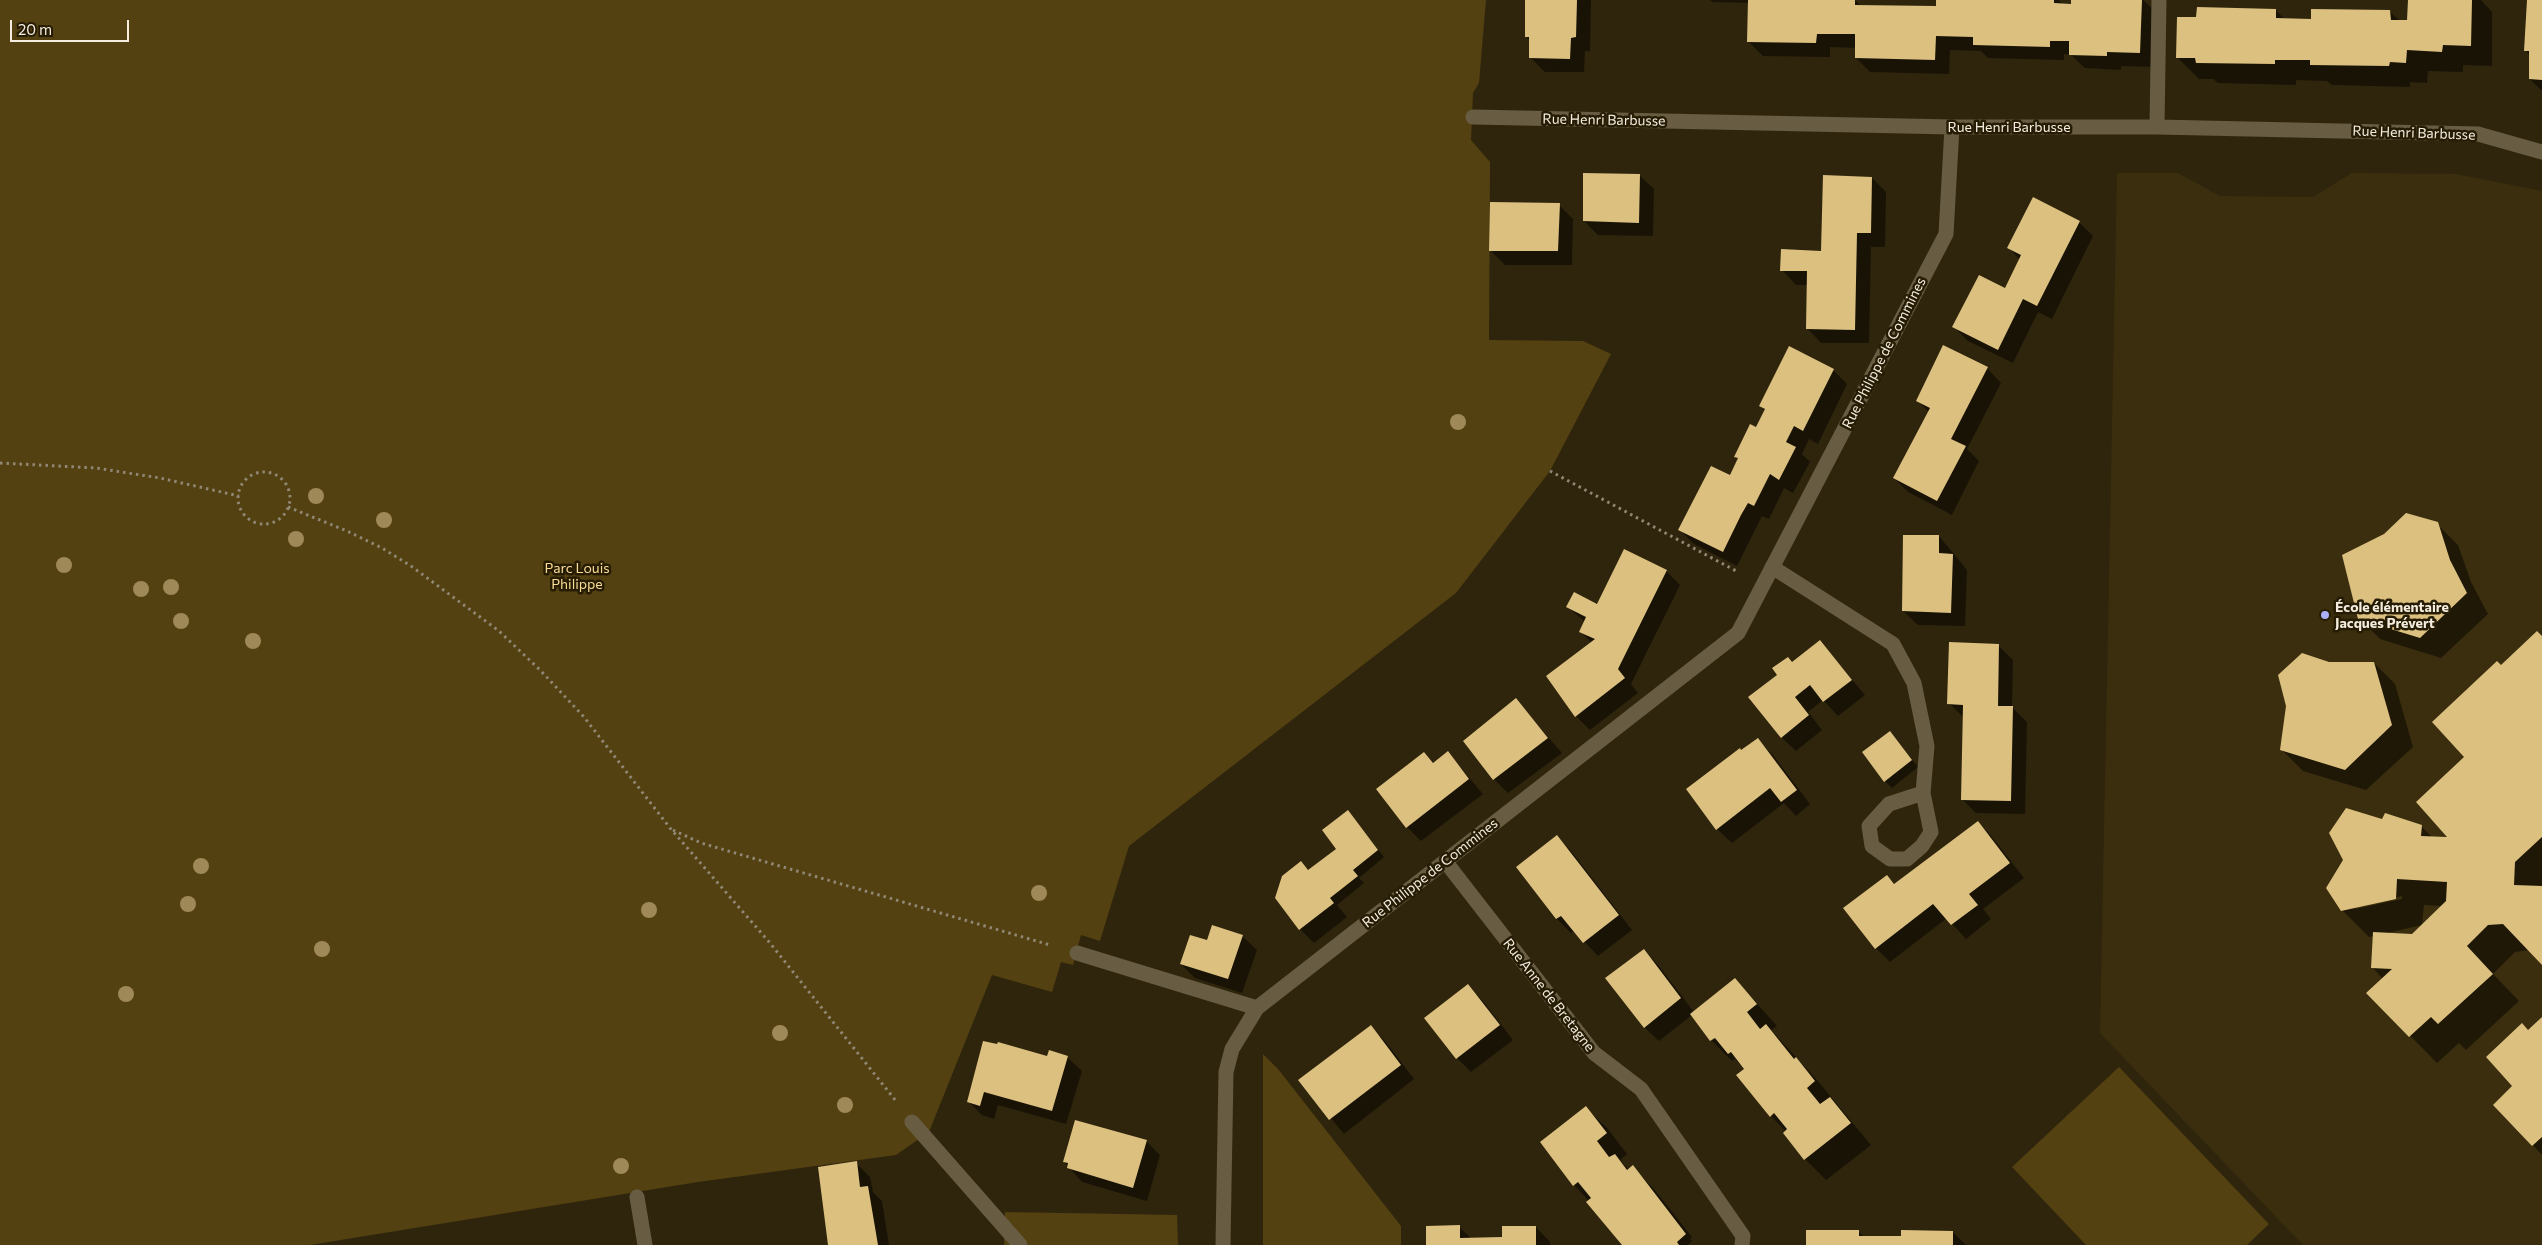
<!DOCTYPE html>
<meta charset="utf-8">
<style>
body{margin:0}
#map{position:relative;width:2542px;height:1245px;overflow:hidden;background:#2f250d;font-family:Commissioner,sans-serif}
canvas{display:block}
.scale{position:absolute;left:10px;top:20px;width:119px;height:22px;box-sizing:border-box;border:2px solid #f4eddf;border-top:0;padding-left:6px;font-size:15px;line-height:18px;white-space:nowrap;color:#f4eddf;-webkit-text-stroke:4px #261c04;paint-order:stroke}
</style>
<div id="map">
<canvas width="2542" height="1245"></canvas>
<div class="scale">20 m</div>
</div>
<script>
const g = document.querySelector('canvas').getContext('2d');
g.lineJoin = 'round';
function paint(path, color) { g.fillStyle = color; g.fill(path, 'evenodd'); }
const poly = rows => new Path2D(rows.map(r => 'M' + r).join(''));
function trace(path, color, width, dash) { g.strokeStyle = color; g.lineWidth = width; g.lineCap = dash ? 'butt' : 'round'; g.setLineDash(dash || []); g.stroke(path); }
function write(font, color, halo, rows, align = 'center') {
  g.font = font + ' Commissioner,sans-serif'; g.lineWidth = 5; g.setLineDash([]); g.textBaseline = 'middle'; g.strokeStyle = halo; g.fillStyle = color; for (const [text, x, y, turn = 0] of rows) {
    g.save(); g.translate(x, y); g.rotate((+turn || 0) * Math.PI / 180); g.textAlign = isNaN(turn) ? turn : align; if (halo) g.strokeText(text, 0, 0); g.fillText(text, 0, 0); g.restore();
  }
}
paint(poly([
 [2117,173,2178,173,2220,196,2313,197,2352,173,2456,174,2542,191,2542,1245,2303,1245,2100,1033]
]), '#3b2e0e');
paint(poly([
 [0,0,1486,0,1479,83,1473,93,1471,140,1490,162,1489,340,1583,341,1611,354,1550,471,1456,593,1129,846,1100,941,1081,935,1073,965,1061,962,1052,992,992,975,929,1132,896,1155,698,1182,310,1245,0,1245],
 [1263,1054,1278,1069,1401,1226,1401,1245,1263,1245],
 [2119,1067,2269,1224,2247,1245,2086,1245,2012,1167],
 [1005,1212,1177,1215,1178,1245,1004,1245]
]), '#544111');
paint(poly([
 [1526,0,1591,0,1590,51,1585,51,1584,72,1545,72,1530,57,1530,41,1526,36],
 [1710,0,1855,0,1861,6,1937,8,1938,0,2059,0,2063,5,2072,5,2072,0,2143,0,2156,12,2154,67,2121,66,2121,70,2085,68,2071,55,2064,54,2064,60,1988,58,1981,51,1950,50,1949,74,1870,72,1856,58,1856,48,1830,47,1830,57,1763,56,1748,41,1749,3,1713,2],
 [2409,0,2481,0,2492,12,2492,66,2463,65,2463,72,2428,71,2427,83,2410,82,2410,87,2332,85,2327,81,2296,80,2296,85,2218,83,2213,79,2199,79,2178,58,2197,18,2276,10,2285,20,2312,20,2390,12,2400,21,2408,21],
 [2528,0,2542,0,2542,91,2530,79,2530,56,2526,51],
 [1639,175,1654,189,1653,236,1598,235,1584,221],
 [1872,178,1886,192,1885,247,1871,247,1869,343,1821,343,1807,328,1808,285,1796,285,1782,270,1822,252],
 [1559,205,1573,219,1572,265,1505,265,1491,251],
 [2079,222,2093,236,2052,319,2038,312,2013,363,1968,341,1954,327,2006,290,2020,260,2009,248],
 [1987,368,2001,383,1967,449,1979,461,1952,515,1908,492,1894,478,1929,412,1917,400],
 [1833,370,1847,384,1818,444,1809,439,1802,454,1810,462,1793,493,1784,488,1769,519,1762,516,1737,566,1694,544,1680,530,1731,477,1739,460,1736,456,1756,428,1765,411,1761,406],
 [2437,524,2458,545,2471,582,2488,614,2441,658,2380,639,2359,618],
 [1939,536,1967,570,1965,626,1918,625,1903,611],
 [1666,571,1680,585,1631,684,1638,693,1590,730,1576,716,1592,643,1580,631,1585,622,1568,607,1598,605],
 [2542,637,2542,963,2529,950,2515,952,2493,974,2519,1001,2466,1050,2459,1043,2437,1063,2368,993,2383,979,2372,967,2374,936,2369,937,2342,910,2383,821,2421,826,2433,838,2450,838,2466,757,2501,667],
 [2402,896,2402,899,2355,909,2358,906],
 [2424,905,2442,906,2412,935,2387,933,2422,925],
 [1820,642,1865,695,1838,716,1823,700,1808,712,1822,730,1796,751,1781,737,1792,663],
 [1999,646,2013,660,2012,707,2027,722,2025,814,1976,813,1962,799,1963,717,1949,703],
 [2329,663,2374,663,2395,684,2413,747,2366,790,2303,771,2282,750],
 [1516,700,1562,753,1508,793,1494,779],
 [1890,733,1918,767,1892,788,1885,781],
 [1758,740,1772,754,1810,804,1796,816,1784,803,1732,843,1717,829,1741,751],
 [1424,753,1434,763,1448,753,1483,794,1421,841,1407,827],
 [1348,812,1384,857,1359,878,1364,883,1337,905,1347,917,1314,943,1300,929,1301,863,1309,871,1337,849],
 [1978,822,1992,837,2024,878,1983,909,1991,919,1966,939,1947,918,1890,962,1876,948,1887,876,1896,885],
 [1557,837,1571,851,1632,930,1598,956,1574,931,1571,933,1557,919,1518,867],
 [1242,936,1257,950,1242,993,1195,978,1181,964],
 [1644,950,1658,965,1694,1012,1735,979,1777,1026,1771,1030,1817,1080,1871,1145,1826,1180,1805,1159,1786,1132,1771,1116,1745,1070,1735,1059,1732,1061,1711,1040,1692,1015,1659,1041,1644,1027],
 [1468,986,1482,1000,1513,1040,1471,1072,1457,1058,1426,1018],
 [2542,1018,2542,1155,2495,1105,2514,1086,2528,1031],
 [1370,1026,1385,1041,1414,1079,1344,1134,1300,1081],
 [984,1042,1047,1058,1067,1057,1082,1071,1066,1124,998,1105,994,1119,982,1115,968,1101],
 [1586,1108,1607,1128,1627,1154,1620,1160,1629,1170,1632,1167,1653,1188,1692,1237,1690,1239,1692,1241,1688,1245,1622,1245,1589,1201,1574,1185],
 [1146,1141,1160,1155,1147,1201,1082,1182,1064,1162],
 [856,1163,870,1177,873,1192,882,1201,889,1245,830,1245],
 [1459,1227,1472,1239,1503,1239,1536,1227,1550,1242,1550,1245,1427,1245],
 [1858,1231,1864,1237,1902,1238,1953,1232,1966,1245,1808,1245]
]), '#0007');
paint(poly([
 [1525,0,1577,0,1576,37,1571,38,1570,59,1529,58,1529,37,1525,37],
 [1748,0,1855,0,1855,5,1936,6,1936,0,2054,0,2054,3,2071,4,2071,0,2142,0,2140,53,2107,52,2107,56,2069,55,2069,41,2050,41,2050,47,1973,45,1973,37,1936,36,1935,60,1855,58,1855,34,1817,34,1816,43,1747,42],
 [2408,0,2472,0,2471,46,2443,45,2442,52,2407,50,2406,63,2390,62,2389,66,2310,65,2310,60,2275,60,2275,64,2196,63,2195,58,2176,58,2177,17,2196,17,2197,7,2276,9,2276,18,2311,19,2311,9,2390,10,2391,20,2407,20],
 [2527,0,2542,0,2542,80,2529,79,2529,51,2524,51],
 [1583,173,1640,174,1639,223,1583,221],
 [1823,175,1872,177,1871,233,1857,233,1855,330,1806,329,1807,271,1780,271,1781,249,1821,251],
 [2033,197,2080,221,2037,306,2023,299,1998,350,1952,327,1979,275,2005,288,2021,255,2007,248],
 [1490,202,1560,203,1558,251,1489,251],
 [1943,345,1988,367,1951,439,1966,446,1937,501,1893,478,1930,408,1916,401],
 [1789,346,1834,369,1803,431,1794,426,1786,442,1796,447,1779,480,1770,474,1754,506,1748,503,1741,515,1723,552,1678,530,1711,466,1730,475,1738,458,1734,457,1750,424,1756,427,1765,409,1759,406],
 [2406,513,2438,522,2450,560,2467,593,2420,638,2358,619,2342,555,2384,534],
 [1903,535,1939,535,1939,553,1953,554,1951,613,1902,611],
 [1624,549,1667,570,1618,669,1625,678,1575,717,1546,676,1595,639,1579,632,1586,617,1566,607,1574,592,1597,604],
 [2537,631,2542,636,2542,837,2515,862,2514,885,2542,886,2542,965,2503,924,2488,925,2467,946,2493,974,2438,1024,2431,1017,2409,1037,2366,993,2392,969,2371,968,2373,932,2412,934,2446,901,2447,882,2397,879,2396,899,2341,911,2326,888,2343,860,2329,833,2346,808,2382,819,2385,813,2422,825,2421,836,2447,837,2416,802,2464,757,2432,722,2497,661,2501,665],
 [1820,640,1852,680,1823,702,1810,685,1795,697,1809,715,1781,738,1748,697,1777,675,1772,668,1788,657,1792,662],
 [1949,642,1999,644,1998,706,2013,706,2011,801,1961,800,1963,705,1947,704],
 [2302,653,2329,662,2374,662,2392,725,2345,770,2280,750,2286,706,2278,675],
 [1516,698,1548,738,1493,780,1463,741],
 [1890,731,1912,760,1884,782,1862,752],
 [1758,738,1797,790,1781,802,1770,788,1716,830,1686,789,1740,748,1741,750],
 [1448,751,1469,779,1406,828,1376,789,1424,752,1433,763],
 [1348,810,1378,850,1353,870,1358,876,1330,898,1334,903,1299,930,1275,898,1282,876,1301,861,1308,870,1336,849,1322,830],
 [1978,821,2010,863,1969,894,1978,905,1951,925,1933,904,1875,949,1843,908,1887,875,1894,884],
 [1557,835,1619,915,1583,943,1561,916,1556,919,1516,867],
 [1212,925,1243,935,1228,979,1180,964,1190,935,1207,940],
 [1644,949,1681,998,1644,1028,1605,978],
 [1735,978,1757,1004,1747,1012,1760,1029,1766,1024,1794,1059,1796,1057,1815,1081,1807,1088,1820,1104,1830,1097,1851,1123,1804,1160,1783,1133,1787,1129,1774,1113,1770,1117,1736,1075,1744,1069,1731,1052,1728,1054,1715,1038,1710,1041,1690,1014],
 [1468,984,1500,1025,1456,1059,1424,1018],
 [2542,1017,2542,1137,2532,1146,2493,1105,2512,1086,2486,1057,2522,1023,2528,1030],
 [1371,1025,1401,1065,1329,1120,1298,1080],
 [983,1041,997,1044,998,1042,1047,1056,1049,1050,1068,1056,1052,1111,984,1092,980,1106,967,1102],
 [1586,1106,1607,1133,1597,1141,1609,1157,1615,1154,1627,1170,1633,1165,1686,1234,1677,1242,1679,1245,1622,1245,1586,1202,1591,1198,1578,1182,1573,1186,1540,1142],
 [1075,1120,1147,1140,1133,1188,1067,1168,1068,1163,1063,1162],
 [857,1161,860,1187,868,1186,878,1245,828,1245,818,1167],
 [1460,1225,1460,1238,1502,1237,1502,1226,1536,1226,1536,1245,1426,1245,1426,1226],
 [1806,1230,1859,1230,1859,1236,1901,1236,1901,1230,1953,1231,1953,1245,1806,1245]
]), '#dcc080');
trace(poly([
 [0,463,96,468,160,478,239,496],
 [1550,471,1738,572],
 '238 498a26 26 0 1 1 52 0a26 26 0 1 1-52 0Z',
 [288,507,347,531,382,548,411,566,499,631,540,670,584,717,670,828,770,943,896,1101],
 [673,830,701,843,1050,945]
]), '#908774', 3, [2.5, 4]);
trace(poly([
 [1473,117,1952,127,2157,127,2478,134,2542,152],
 [2157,127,2159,0],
 [1772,567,1893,644,1914,683,1927,746,1923,793,1889,804,1869,826,1872,846,1890,859,1907,859,1922,846,1931,832,1923,793],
 [1445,861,1594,1053,1641,1089,1743,1236,1742,1245],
 [1077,953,1257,1008],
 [912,1122,1020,1245],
 [637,1197,645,1245],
 [1223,1245,1226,1072,1232,1049,1257,1008,1738,633,1946,234,1952,127]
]), '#685d43', 15);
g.fillStyle = '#9f8958';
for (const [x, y] of [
 [1458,422],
 [316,496],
 [384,520],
 [296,539],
 [64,565],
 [171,587],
 [141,589],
 [181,621],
 [253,641],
 [201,866],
 [1039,893],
 [188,904],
 [649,910],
 [322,949],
 [126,994],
 [780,1033],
 [845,1105],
 [621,1166]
]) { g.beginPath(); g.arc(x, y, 8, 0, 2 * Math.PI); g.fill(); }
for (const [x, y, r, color] of [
 [2325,615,5,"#abaffb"]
]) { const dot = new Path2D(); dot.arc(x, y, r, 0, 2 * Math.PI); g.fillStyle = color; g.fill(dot); trace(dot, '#261c04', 2); }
write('14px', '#f4eddf', '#261c04', [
 ["Rue Henri Barbusse",1604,120,1],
 ["Rue Henri Barbusse",2009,127],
 ["Rue Henri Barbusse",2414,133,2],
 ["Rue Philippe de Commines",1884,353,-63],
 ["Rue Philippe de Commines",1430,873,-38],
 ["Rue Anne de Bretagne",1549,995,52]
]);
write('14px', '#fadb95', '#261c04', [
 ["Parc Louis",577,568],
 ["Philippe",577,584]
]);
write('bold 14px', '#f4eddf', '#261c04', [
 ["École élémentaire",2335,607],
 ["Jacques Prévert",2335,623]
], 'left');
</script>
